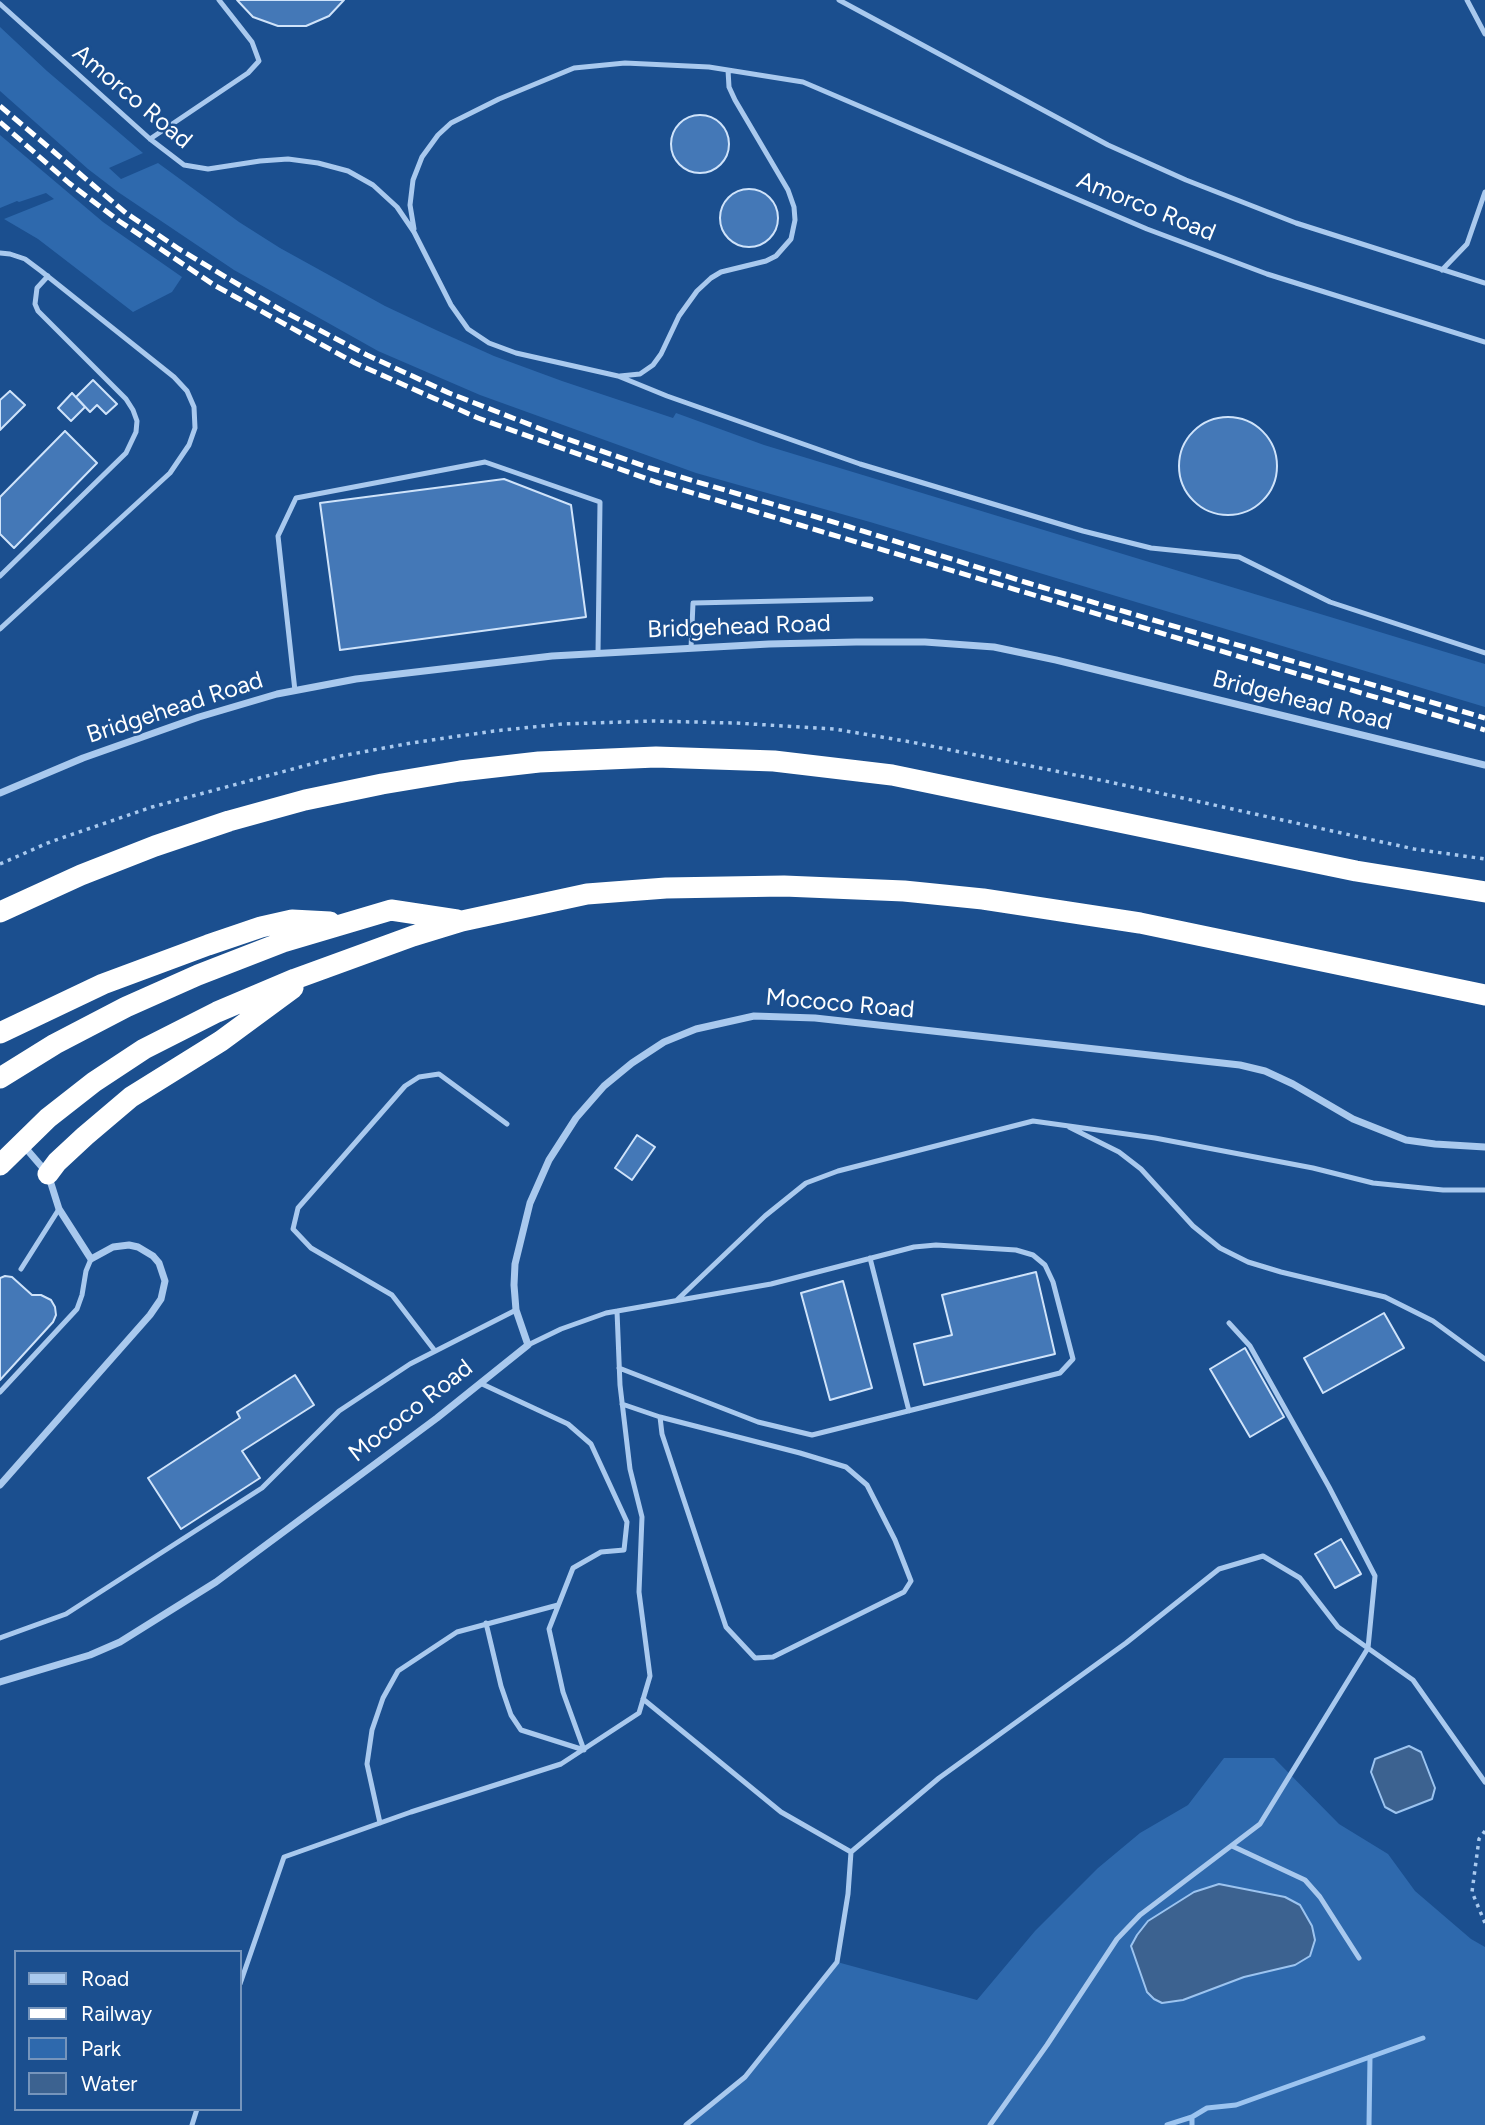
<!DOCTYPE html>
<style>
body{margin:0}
#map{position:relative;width:1485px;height:2125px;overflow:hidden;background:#1b4f8f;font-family:Figtree,sans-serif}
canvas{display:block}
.legend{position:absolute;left:14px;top:1950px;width:228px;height:161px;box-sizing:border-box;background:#1b4f8f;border:2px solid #7695bc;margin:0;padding:9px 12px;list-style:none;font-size:21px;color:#fff}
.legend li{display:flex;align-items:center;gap:14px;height:35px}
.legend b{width:35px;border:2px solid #7695bc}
</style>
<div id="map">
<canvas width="1485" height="2125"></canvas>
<ul class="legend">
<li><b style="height:9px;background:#a9c9ee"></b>Road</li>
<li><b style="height:9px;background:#fff"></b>Railway</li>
<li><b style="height:19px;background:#2e69ad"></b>Park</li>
<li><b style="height:19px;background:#3c6290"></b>Water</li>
</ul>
</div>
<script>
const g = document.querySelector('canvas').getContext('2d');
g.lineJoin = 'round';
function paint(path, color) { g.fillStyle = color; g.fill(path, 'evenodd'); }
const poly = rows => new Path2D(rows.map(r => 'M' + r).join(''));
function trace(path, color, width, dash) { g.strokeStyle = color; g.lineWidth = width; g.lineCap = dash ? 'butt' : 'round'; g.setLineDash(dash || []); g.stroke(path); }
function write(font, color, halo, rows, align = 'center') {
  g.font = font + ' Figtree,sans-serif'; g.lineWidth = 5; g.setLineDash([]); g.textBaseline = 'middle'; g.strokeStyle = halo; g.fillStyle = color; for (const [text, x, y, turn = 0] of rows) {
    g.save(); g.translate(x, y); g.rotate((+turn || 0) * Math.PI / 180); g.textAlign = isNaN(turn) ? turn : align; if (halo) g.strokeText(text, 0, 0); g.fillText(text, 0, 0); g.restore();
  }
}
paint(poly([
 [0,27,47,71,143,153,109,168,121,179,158,163,239,222,280,248,385,306,436,330,494,356,562,381,673,418,676,413,764,445,1485,664,1485,707,870,522,696,473,480,395,378,351,234,270,118,192,88,169,0,91],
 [0,135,103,222,182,277,172,292,133,312,38,239,4,219,54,199,46,193,19,202,17,201,0,208],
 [1224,1758,1274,1758,1339,1824,1388,1854,1415,1891,1471,1939,1485,1947,1485,2125,686,2125,745,2077,837,1962,977,2000,1035,1931,1098,1868,1140,1833,1188,1805]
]), '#2e69ad');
const water = poly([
 [1409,1746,1421,1752,1435,1788,1432,1799,1396,1813,1385,1807,1371,1772,1375,1759,1409,1746],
 [1219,1884,1285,1897,1300,1905,1312,1926,1315,1940,1310,1956,1295,1965,1244,1977,1183,2000,1162,2003,1154,1999,1147,1992,1131,1946,1137,1935,1148,1921,1194,1892,1219,1884]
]);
paint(water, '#3c6290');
trace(water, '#9cc4f0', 2);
trace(poly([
 [1167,2125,1192,2117],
 [1192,2125,1192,2117,1207,2108,1236,2105,1423,2038],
 [1369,2125,1370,2057]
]), '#9cc4f0', 5);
const building = poly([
 [237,0,344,0,329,16,306,26,278,26,253,17,237,0],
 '671 144a29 29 0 1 1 58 0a29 29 0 1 1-58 0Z',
 '720 218a29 29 0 1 1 58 0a29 29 0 1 1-58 0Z',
 [93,380,117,404,106,414,97,405,90,412,76,397,93,380],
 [10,391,25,405,0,430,0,400,10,391],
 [72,393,85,407,71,421,58,408,72,393],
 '1179 466a49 49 0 1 1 98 0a49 49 0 1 1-98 0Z',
 [65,431,97,463,14,548,0,534,0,497,65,431],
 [504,479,571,505,586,617,340,650,320,503,504,479],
 [637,1135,655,1147,632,1180,615,1168,637,1135],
 [1036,1272,1055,1354,924,1385,914,1344,952,1335,942,1295,1036,1272],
 [5,1276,12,1277,32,1295,41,1295,51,1300,55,1307,56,1315,53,1322,0,1380,0,1278,5,1276],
 [843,1281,872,1388,830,1400,801,1293,843,1281],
 [1384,1313,1404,1348,1323,1393,1304,1358,1384,1313],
 [1245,1348,1284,1417,1250,1437,1210,1369,1245,1348],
 [295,1375,314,1405,242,1451,260,1478,181,1529,148,1478,240,1418,237,1412,295,1375],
 [1341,1539,1361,1574,1335,1588,1315,1554,1341,1539]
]);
paint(building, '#4478b7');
trace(building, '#cfe3fa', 2);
trace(poly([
 [0,864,50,842,152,807,341,756,411,743,494,731,562,724,653,721,735,723,834,729,911,742,1105,781,1414,849,1485,859],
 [1485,1831,1479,1839,1472,1892,1485,1923]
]), '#a9c9ee', 3.5, [3.5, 5]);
trace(poly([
 [839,0,1108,145,1186,180,1296,223,1485,283],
 [1467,0,1485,34],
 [0,4,150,139,184,165,208,169,260,161,288,159,318,163,348,171,373,185,397,207,414,232,451,305,468,329,489,343,516,353,618,376,667,396,860,464,1083,531,1151,548,1239,557,1330,602,1485,653],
 [150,139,248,73,259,61,252,42,219,0],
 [414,229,410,205,413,180,422,157,438,135,451,123,499,99,574,68,625,63,709,67,803,82,1147,229,1267,274,1485,342],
 [0,253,10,254,25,259,41,271,174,377,187,391,194,407,195,428,189,445,170,473,0,629],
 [1442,270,1467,244,1485,192],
 [620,376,640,374,653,365,661,354,679,316,697,291,711,278,721,272,766,261,776,256,791,239,795,220,794,207,788,190,735,100,729,87,728,70],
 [0,576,126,453,136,432,137,421,133,410,126,399,38,311,35,304,37,288,48,276],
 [691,648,693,603,871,599],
 [295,691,278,536,296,498,485,462,600,502,598,653],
 [1069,1127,1119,1152,1141,1169,1193,1226,1220,1248,1248,1262,1281,1272,1385,1297,1433,1321,1485,1359],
 [870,1258,909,1411],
 [21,1269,59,1209],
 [677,1300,765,1216,806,1183,838,1171,1033,1121,1155,1138,1313,1168,1373,1183,1443,1190,1485,1190],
 [528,1345,561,1329,606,1313,771,1284,914,1247,936,1245,1016,1250,1033,1255,1045,1265,1053,1282,1073,1359,1060,1373,812,1435,758,1422,619,1368],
 [435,1351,392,1295,311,1248,293,1229,298,1208,405,1086,419,1077,439,1074,507,1124],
 [480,1383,568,1424,591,1444,627,1522,624,1550,601,1552,573,1568,549,1629,563,1692,584,1750],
 [0,1392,77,1309,82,1295,86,1271,91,1259],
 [622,1404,660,1417,662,1434,726,1627,755,1658,773,1657,904,1592,911,1581,895,1540,867,1485,846,1467,800,1453,660,1417],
 [486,1623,501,1686,511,1715,521,1730,584,1750],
 [0,1638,66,1614,262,1488,339,1411,410,1364,516,1310],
 [643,1699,781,1812,851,1852],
 [380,1823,367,1764,372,1730,383,1698,398,1671,457,1632,558,1605],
 [1232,1846,1305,1880,1320,1897,1359,1958],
 [240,1984,284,1857,411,1812,561,1764,639,1713,650,1676,639,1592,642,1517,630,1469,620,1385,617,1311],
 [192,2125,197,2109],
 [686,2125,745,2077,837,1962,848,1894,851,1852,939,1778,1126,1643,1219,1569,1263,1556,1300,1578,1338,1627,1413,1680,1485,1782],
 [990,2125,1047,2045,1117,1939,1140,1915,1260,1824,1368,1648,1375,1576,1329,1487,1250,1346,1229,1323]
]), '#a9c9ee', 5);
trace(poly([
 [0,793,83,758,199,717,277,694,356,679,552,656,769,644,856,642,925,642,994,647,1056,660,1485,765],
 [0,1485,150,1315,161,1299,165,1281,159,1263,153,1256,138,1247,129,1245,113,1247,91,1259,59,1209,48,1174,23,1145],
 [0,1682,90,1655,120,1642,216,1582,437,1418,528,1345,516,1310,514,1285,515,1264,530,1203,549,1160,576,1118,604,1086,632,1063,664,1042,696,1029,754,1016,815,1018,1240,1065,1265,1071,1293,1084,1353,1119,1406,1140,1435,1144,1485,1147]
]), '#a9c9ee', 7);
trace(poly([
 [0,912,81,875,155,846,229,821,305,800,382,784,460,771,539,762,656,757,774,761,892,775,1356,871,1485,892],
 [0,1033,103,984,208,945,261,927,292,920,330,922],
 [0,1078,55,1044,126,1007,198,975,283,942,391,910,457,920],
 [0,1165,48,1118,94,1082,144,1049,217,1012,295,979,413,936,462,921,587,894,666,888,784,886,904,891,983,899,1140,923,1485,995],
 [48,1174,57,1162,85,1136,131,1097,221,1041,293,988]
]), '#fff', 21);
trace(poly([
 [0,106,126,213,179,249,281,310,367,355,449,393,559,436,650,468,847,526,1028,583,1485,718],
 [0,122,69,183,119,221,214,285,355,363,478,418,656,482,1485,730]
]), '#fff', 5, [12, 5]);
write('24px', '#fff', '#1b4f8f', [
 ["Amorco Road",132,97,40],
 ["Amorco Road",1146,207,22],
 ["Bridgehead Road",739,627,-2],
 ["Bridgehead Road",1302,701,14],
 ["Bridgehead Road",175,708,-18],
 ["Mococo Road",840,1004,5],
 ["Mococo Road",411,1411,-38]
]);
</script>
